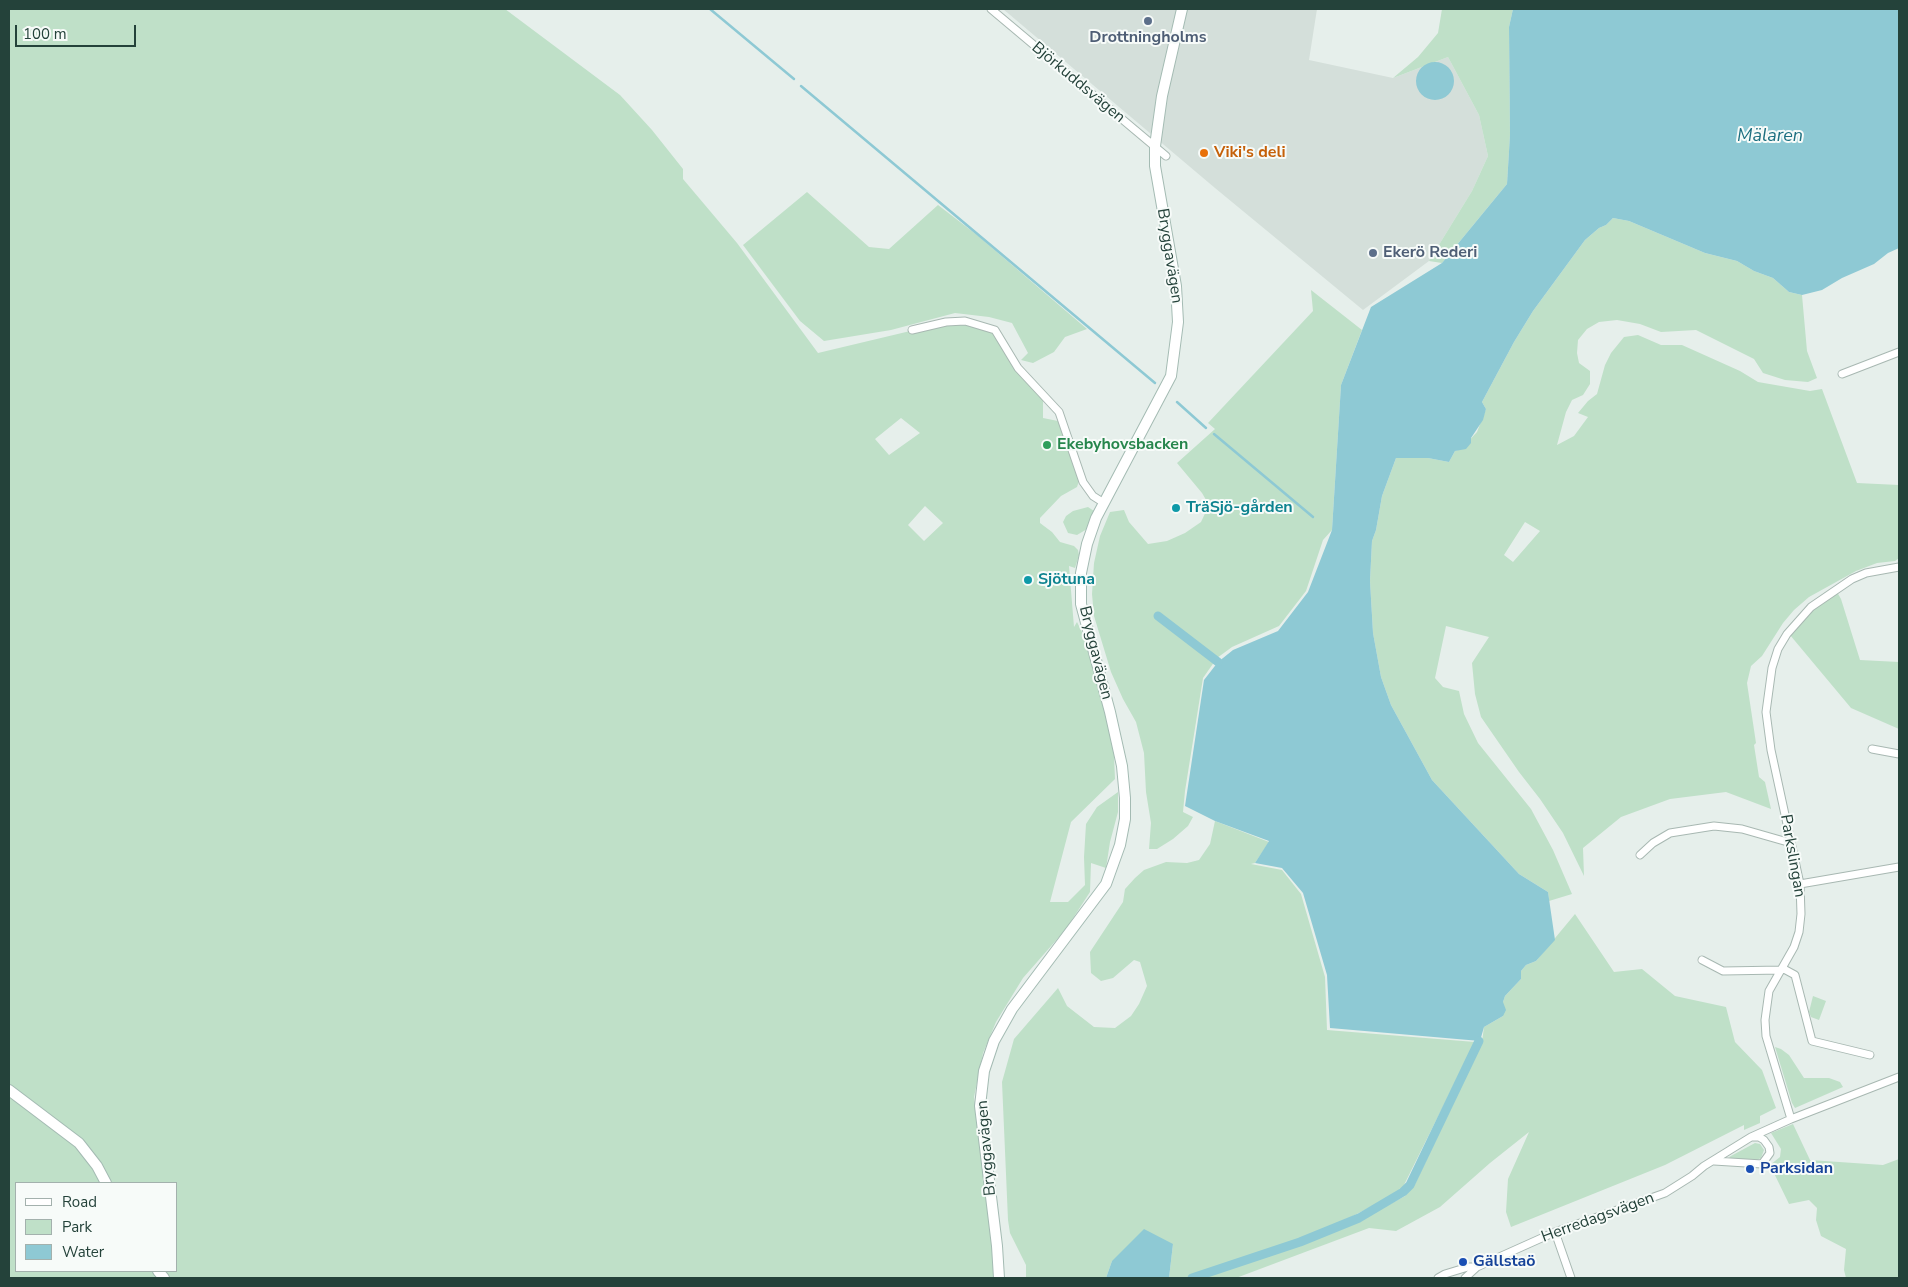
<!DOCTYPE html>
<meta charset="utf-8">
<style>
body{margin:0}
#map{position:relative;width:1908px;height:1287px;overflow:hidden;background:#e6efeb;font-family:"Nunito Sans",sans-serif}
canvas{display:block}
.frame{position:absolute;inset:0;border:10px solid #24423a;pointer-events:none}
.legend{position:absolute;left:15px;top:1182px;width:162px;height:90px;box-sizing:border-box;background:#f7fbf9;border:1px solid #a3b1ad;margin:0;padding:6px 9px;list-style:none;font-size:15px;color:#24423a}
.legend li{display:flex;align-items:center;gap:10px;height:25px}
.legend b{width:25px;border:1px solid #a3b1ad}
.scale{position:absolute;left:15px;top:25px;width:121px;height:22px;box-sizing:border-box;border:2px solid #24423a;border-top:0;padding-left:6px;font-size:15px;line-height:18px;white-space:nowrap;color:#24423a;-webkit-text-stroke:4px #f7fbf9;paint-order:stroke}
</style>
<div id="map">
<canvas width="1908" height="1287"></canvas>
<div class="frame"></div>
<ul class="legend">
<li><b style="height:6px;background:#fff"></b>Road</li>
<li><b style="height:14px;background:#bfe0c8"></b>Park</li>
<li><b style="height:14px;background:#8ec9d4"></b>Water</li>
</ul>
<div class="scale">100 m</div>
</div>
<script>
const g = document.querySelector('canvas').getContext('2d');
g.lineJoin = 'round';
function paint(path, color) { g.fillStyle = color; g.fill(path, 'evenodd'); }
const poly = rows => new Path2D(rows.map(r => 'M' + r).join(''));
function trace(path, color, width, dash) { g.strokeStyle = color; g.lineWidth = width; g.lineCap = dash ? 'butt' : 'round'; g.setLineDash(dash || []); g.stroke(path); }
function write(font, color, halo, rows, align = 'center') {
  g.font = font + ' "Nunito Sans",sans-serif'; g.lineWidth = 4; g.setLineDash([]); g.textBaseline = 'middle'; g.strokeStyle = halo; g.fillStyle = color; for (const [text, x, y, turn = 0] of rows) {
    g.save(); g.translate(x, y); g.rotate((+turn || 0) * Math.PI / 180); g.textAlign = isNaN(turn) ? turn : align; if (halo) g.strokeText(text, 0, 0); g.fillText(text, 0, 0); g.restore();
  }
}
paint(poly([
 [1003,9,1317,9,1309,60,1393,78,1448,57,1479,115,1488,156,1472,191,1429,261,1363,310,1215,188]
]), '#d4dfda');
paint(poly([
 [9,9,505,9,620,95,652,130,683,169,683,179,737,243,818,353,927,327,965,323,994,331,1043,399,1043,418,1058,421,1079,481,1077,487,1061,496,1040,518,1040,523,1052,532,1060,542,1074,546,1078,550,1079,555,1075,568,1069,566,1074,627,1077,622,1082,632,1113,732,1115,779,1071,822,1050,902,1068,902,1085,885,1084,857,1086,824,1097,807,1118,792,1118,812,1110,842,1106,868,1091,863,1090,892,1066,929,1023,978,996,1022,983,1053,974,1097,992,1245,995,1278,9,1278],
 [901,418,920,433,889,455,875,439],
 [925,506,943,523,924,541,908,525],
 [16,1183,176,1183,176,1271,16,1271],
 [1442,9,1513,9,1509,27,1510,135,1507,184,1442,263,1429,261,1472,191,1488,156,1479,115,1448,57,1393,78,1418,57,1438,33],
 [807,192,869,247,889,249,938,205,977,235,1087,329,1065,337,1054,352,1033,363,1021,360,1028,353,1012,323,989,317,955,313,891,330,824,341,800,321,743,245],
 [1613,218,1629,221,1705,253,1737,261,1754,271,1773,278,1789,292,1802,295,1807,351,1817,378,1808,382,1785,380,1763,373,1754,359,1696,330,1661,332,1640,324,1617,320,1599,322,1587,329,1578,340,1577,353,1579,363,1590,371,1590,384,1583,395,1572,400,1566,412,1557,445,1574,436,1588,417,1578,413,1588,401,1597,394,1605,365,1611,353,1624,337,1638,335,1661,345,1682,345,1740,371,1758,382,1810,391,1822,389,1857,483,1899,485,1899,558,1895,561,1877,563,1856,571,1809,597,1794,610,1783,623,1762,656,1751,666,1747,683,1756,743,1754,745,1759,777,1765,782,1771,809,1726,792,1670,799,1621,817,1583,848,1584,876,1563,833,1540,799,1519,772,1481,717,1475,694,1472,663,1489,637,1446,626,1435,678,1443,687,1459,691,1464,714,1478,743,1531,809,1553,850,1572,894,1549,901,1548,892,1519,874,1432,780,1391,705,1381,677,1373,633,1370,581,1372,541,1376,530,1382,496,1396,458,1428,458,1449,462,1455,451,1461,449,1477,432,1486,409,1482,402,1514,342,1533,311,1585,240,1599,228,1606,225],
 [1525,522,1540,531,1513,562,1504,555],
 [1311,290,1362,330,1341,385,1332,530,1323,540,1306,591,1279,626,1232,647,1217,658,1203,678,1185,791,1183,812,1193,817,1188,826,1173,839,1157,849,1149,849,1151,823,1146,792,1144,753,1136,722,1123,699,1111,672,1094,616,1092,594,1094,563,1100,536,1110,512,1124,510,1129,522,1148,544,1167,541,1185,533,1201,522,1209,505,1202,493,1177,463,1215,429,1208,423,1313,311],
 [1088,507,1094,511,1087,529,1077,535,1068,533,1063,522,1066,516,1073,511],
 [1837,592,1841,599,1860,660,1899,662,1899,729,1851,708,1790,635,1811,611],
 [1215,821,1269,842,1255,863,1251,864,1282,870,1301,894,1325,977,1327,1030,1475,1042,1401,1191,1351,1217,1287,1244,1211,1268,1185,1278,1169,1278,1173,1244,1112,1261,1106,1278,1026,1278,1026,1265,1010,1233,1008,1220,1002,1082,1014,1039,1058,988,1067,1006,1094,1027,1115,1028,1131,1016,1139,1004,1147,986,1140,962,1134,960,1113,978,1101,981,1091,973,1090,952,1123,902,1125,889,1135,878,1144,870,1166,862,1187,863,1199,860,1210,844],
 [1575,914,1614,972,1642,969,1675,996,1726,1007,1735,1042,1762,1070,1776,1108,1760,1116,1760,1123,1744,1130,1744,1125,1665,1165,1511,1227,1506,1212,1508,1179,1529,1132,1490,1163,1440,1207,1396,1231,1369,1228,1236,1278,1201,1278,1288,1250,1357,1222,1405,1196,1415,1184,1482,1042,1484,1027,1503,1016,1503,1002,1505,996,1521,979,1521,971,1526,965,1536,961],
 [1813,996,1826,1001,1819,1020,1811,1017,1809,1012],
 [1775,1047,1781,1049,1789,1055,1804,1078,1829,1078,1840,1082,1843,1087,1795,1108,1792,1103],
 [1793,1124,1810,1160,1883,1165,1899,1159,1899,1278,1846,1278,1844,1270,1846,1249,1821,1236,1816,1220,1817,1208,1809,1200,1789,1204,1770,1165,1780,1157,1781,1149,1771,1133],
 [1755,1143,1760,1144,1764,1150,1761,1158,1757,1160,1732,1159,1729,1157]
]), '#bfe0c8');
paint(poly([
 [1513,9,1899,9,1899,248,1888,253,1874,264,1842,278,1822,290,1802,295,1789,292,1773,278,1754,271,1737,261,1705,253,1629,221,1613,218,1606,225,1599,228,1585,240,1533,311,1514,342,1482,402,1486,409,1483,420,1471,438,1471,443,1466,449,1455,451,1449,462,1428,458,1396,458,1382,496,1376,530,1372,541,1370,581,1373,633,1381,677,1391,705,1432,780,1519,874,1548,892,1555,940,1536,961,1526,965,1521,971,1521,979,1505,996,1503,1002,1506,1010,1503,1016,1484,1027,1480,1041,1330,1028,1327,975,1303,893,1282,868,1255,863,1269,841,1215,821,1185,806,1204,680,1218,662,1233,650,1278,631,1308,592,1332,530,1341,385,1371,307,1442,263,1507,184,1510,135,1509,27],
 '1416 81a19 19 0 1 1 38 0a19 19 0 1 1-38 0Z',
 [1144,1229,1173,1244,1169,1278,1106,1278,1112,1261]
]), '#8ec9d4');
trace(poly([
 [710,9,794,79],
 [801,86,1155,383],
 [1177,402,1206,428],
 [1214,434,1313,517]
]), '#8ec9d4', 2.5);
trace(poly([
 [1158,616,1218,662],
 [1192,1278,1300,1242,1359,1218,1403,1192,1410,1185,1479,1041]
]), '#8ec9d4', 9);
const street = poly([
 [991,9,1166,156],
 [912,330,946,322,965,321,995,330,1018,368,1059,412,1083,482,1093,496,1104,503],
 [1842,374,1899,352],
 [1872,749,1899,754],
 [1640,855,1653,843,1670,833,1714,826,1742,829,1791,843],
 [1800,884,1899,867],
 [1702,960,1723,971,1781,970],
 [1782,968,1795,975,1812,1041,1870,1055],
 [1791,1119,1766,1036,1765,1020,1769,991,1794,947,1799,932,1801,914,1800,884,1771,750,1766,712,1772,668,1778,649,1787,634,1811,607,1852,579,1866,573,1899,567],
 [1714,1161,1762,1164,1770,1153,1769,1147,1764,1140,1759,1137,1752,1137],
 [1555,1232,1571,1278],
 [1438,1278,1445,1274,1468,1267,1477,1267,1555,1232,1665,1193,1692,1176,1704,1166,1751,1137,1791,1119,1899,1077],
 [1465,1278,1477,1267]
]);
const secondary = poly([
 [9,1090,79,1143,97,1166,106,1183],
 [158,1271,164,1278],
 [999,1278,997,1246,980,1106,984,1071,994,1041,1012,1009,1106,884,1120,845,1125,819,1125,798,1122,766,1110,712,1081,604,1081,573,1087,544,1096,518,1171,376,1178,322,1176,286,1155,166,1155,146,1162,96,1182,9]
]);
trace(street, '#a8b8b2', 9);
trace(secondary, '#a4bbb3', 12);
trace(street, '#fff', 7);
trace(secondary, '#fff', 10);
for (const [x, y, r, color] of [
 [1148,21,5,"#5c6f8a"],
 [1204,153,5,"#e8710a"],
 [1373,253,5,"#5c6f8a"],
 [1047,445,5,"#2e9e5b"],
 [1176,508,5,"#0f9aa8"],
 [1028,580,5,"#0f9aa8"],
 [1750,1169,5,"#1a4fb4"],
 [1463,1262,5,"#1a4fb4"]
]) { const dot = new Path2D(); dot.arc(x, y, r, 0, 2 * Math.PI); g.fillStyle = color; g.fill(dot); trace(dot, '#f7fbf9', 2); }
write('bold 16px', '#4e5e75', '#f7fbf9', [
 ["Drottningholms",1148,38],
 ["Ekerö Rederi",1383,253,"left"]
]);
write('16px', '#24423a', '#f7fbf9', [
 ["Björkuddsvägen",1078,83,40],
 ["Bryggavägen",1169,256,81],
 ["Bryggavägen",1095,653,76],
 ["Parkslingan",1792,856,80],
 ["Bryggavägen",987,1148,-95],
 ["Herredagsvägen",1598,1218,-20]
]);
write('bold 16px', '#c56008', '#f7fbf9', [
 ["Viki's deli",1214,153]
], 'left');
write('bold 16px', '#27864d', '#f7fbf9', [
 ["Ekebyhovsbacken",1057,445]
], 'left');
write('bold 16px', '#0d838f', '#f7fbf9', [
 ["TräSjö-gården",1186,508],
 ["Sjötuna",1038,580]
], 'left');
write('bold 16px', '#164399', '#f7fbf9', [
 ["Parksidan",1760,1169],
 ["Gällstaö",1473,1262]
], 'left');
write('italic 18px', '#1c6f80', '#f7fbf9', [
 ["Mälaren",1770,137]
]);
</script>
